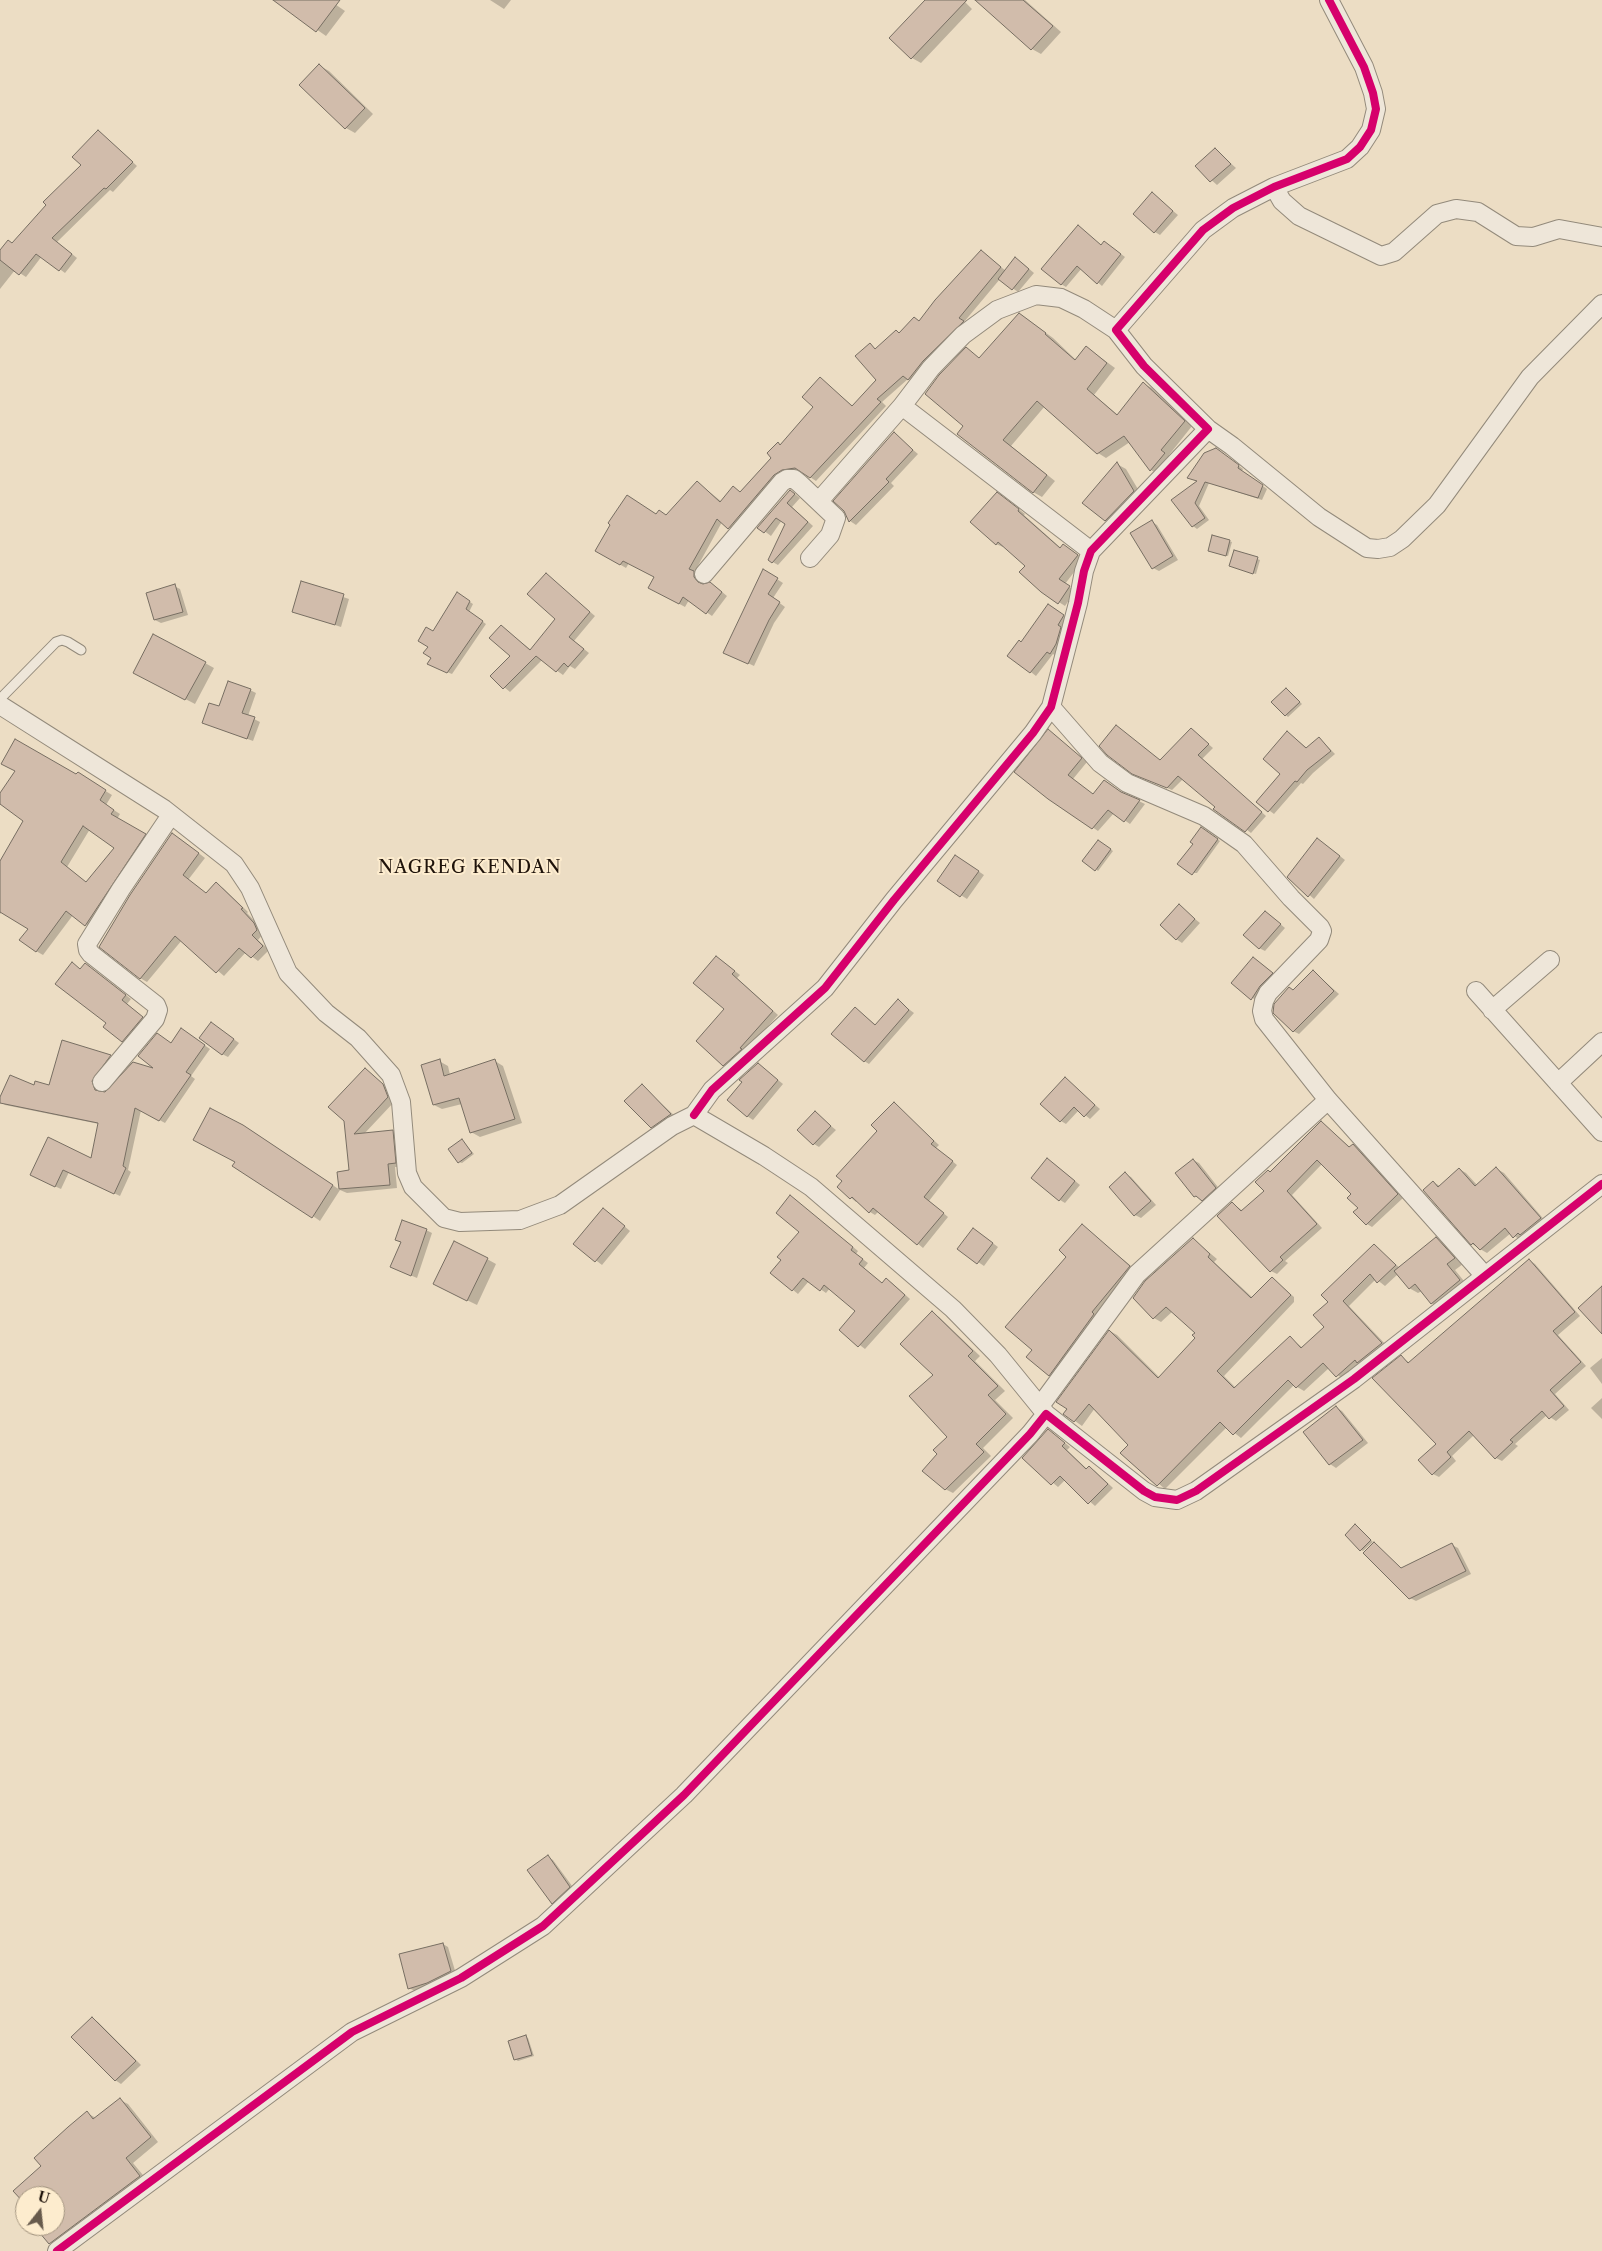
<!DOCTYPE html>
<style>
body{margin:0}
#map{position:relative;width:1602px;height:2251px;overflow:hidden;background:#ecddc4;font-family:"Libre Caslon Text",serif}
canvas{display:block}
.north{position:absolute;left:15px;top:2186px;width:50px;height:50px;box-sizing:border-box;background:#fdecce;border:1px solid #a49580;border-radius:50%;rotate:16deg;font-size:14px;font-weight:700;line-height:20px;text-align:center;color:#1f130b}
.north::after{content:'';display:block;margin:auto;width:18px;height:22px;background:#675a4c;clip-path:polygon(50% 0,100% 100%,50% 72%,0 100%)}
</style>
<div id="map">
<canvas width="1602" height="2251"></canvas>
<div class="north">U</div>
</div>
<script>
const g = document.querySelector('canvas').getContext('2d');
g.lineJoin = 'round';
function paint(path, color) { g.fillStyle = color; g.fill(path, 'evenodd'); }
const poly = rows => new Path2D(rows.map(r => 'M' + r).join(''));
function trace(path, color, width, dash) { g.strokeStyle = color; g.lineWidth = width; g.lineCap = dash ? 'butt' : 'round'; g.setLineDash(dash || []); g.stroke(path); }
function write(font, color, halo, rows, align = 'center') {
  g.font = font + ' "Libre Caslon Text",serif'; g.lineWidth = 4; g.setLineDash([]); g.textBaseline = 'middle'; g.strokeStyle = halo; g.fillStyle = color; for (const [text, x, y, turn = 0] of rows) {
    g.save(); g.translate(x, y); g.rotate((+turn || 0) * Math.PI / 180); g.textAlign = isNaN(turn) ? turn : align; if (halo) g.strokeText(text, 0, 0); g.fillText(text, 0, 0); g.restore();
  }
}
paint(poly([
 [275,0,329,0,345,11,326,36],
 [490,0,511,0,504,9],
 [927,0,963,0,972,9,921,63,912,58],
 [977,0,1025,0,1061,32,1041,54,1032,49],
 [320,66,329,71,373,114,355,133,346,128],
 [99,131,137,166,113,192,110,190,57,242,77,258,65,273,42,256,26,277,15,270,0,289,0,252,13,244,83,165],
 [1215,149,1236,168,1217,185,1197,167],
 [1152,194,1178,215,1160,235,1155,232],
 [1083,230,1102,246,1109,245,1125,257,1102,286,1082,268,1066,287,1061,284],
 [981,251,1006,271,1021,262,1034,273,1018,292,1000,279,964,322,968,325,915,382,908,379,882,402,886,406,816,481,801,471,788,472,735,531,722,522,694,573,699,576,699,581,702,586,716,587,727,596,712,616,689,600,685,607,650,588,655,577,629,563,626,568,597,551,657,516,667,516,697,482,722,502,733,488,741,493,815,407,820,379,853,406,878,380,870,345,876,349,920,322],
 [1020,314,1053,338,1076,360,1086,347,1115,368,1094,395,1118,415,1144,384,1152,388,1192,426,1169,455,1173,459,1159,475,1151,470,1130,442,1106,458,1098,453,1045,406,1011,446,1055,481,1042,497,1033,492,965,426,966,349,980,359],
 [894,434,918,454,891,483,894,486,856,525,850,521,845,510],
 [1221,452,1243,469,1242,471,1267,489,1262,500,1209,483,1199,506,1209,520,1197,529,1193,526,1173,500,1198,482,1193,480],
 [1117,464,1126,469,1142,496,1114,526,1105,520],
 [791,491,800,498,792,507,813,526,778,565,769,560,787,523,782,520,771,536,759,527],
 [1003,497,1025,514,1024,515,1062,549,1070,549,1084,559,1065,584,1075,591,1065,606,1042,591,1027,566,1004,545,1003,547,996,544],
 [1152,522,1157,525,1178,560,1159,571,1153,568],
 [1229,541,1232,542,1228,556,1212,552],
 [1235,551,1260,560,1256,574,1233,567],
 [769,574,783,583,773,598,785,607,774,623,754,666,731,655],
 [546,575,595,616,574,641,589,653,575,669,570,666,563,675,542,660,510,692,491,676,512,656,501,626,531,650,557,619],
 [302,583,349,599,341,627,293,611],
 [174,586,180,589,188,615,161,623,155,620],
 [458,594,473,604,469,612,486,624,452,674,432,666,429,647,434,633],
 [1055,609,1069,620,1056,656,1053,654,1036,676,1009,655],
 [205,663,214,668,195,704,143,677],
 [250,690,256,693,248,716,260,722,253,741,204,723,220,707],
 [1289,691,1302,704,1288,717,1273,702],
 [1191,729,1213,748,1202,759,1266,816,1251,833,1183,779,1172,790,1139,776,1161,761],
 [1049,731,1087,762,1073,779,1094,795,1105,781,1124,794,1145,804,1130,824,1114,813,1098,831,1049,798],
 [1292,736,1307,748,1319,738,1335,754,1313,773,1303,784,1301,783,1274,814,1258,802,1282,774],
 [78,774,112,795,106,805,120,814,117,819,152,839,93,929,73,915,43,955,36,951,30,928,2,912,0,914,0,864,25,820,0,803,0,795],
 [90,829,116,847,87,883,67,867],
 [1201,828,1220,841,1197,873,1191,873,1195,843],
 [179,838,205,858,188,880,207,894,216,884,223,888,248,912,247,913,261,928,263,934,258,940,269,950,258,961,246,952,224,976,182,940,147,982,140,978],
 [1101,843,1113,851,1098,871,1096,869],
 [1323,843,1345,860,1314,899,1289,877],
 [962,860,984,875,967,899,939,881],
 [1179,906,1200,923,1182,943,1176,939],
 [1266,912,1285,928,1265,951,1259,948],
 [717,957,740,975,737,978,778,1015,730,1068,724,1065,726,1009],
 [1254,958,1278,977,1258,1002,1233,983],
 [73,964,81,970,91,968,131,999,127,1004,148,1021,128,1045,122,1041,107,1023],
 [1313,971,1339,994,1299,1034,1293,1031],
 [898,1001,914,1013,869,1064,864,1061,855,1008,876,1025],
 [217,1027,239,1043,228,1057,222,1054],
 [187,1033,210,1049,191,1076,195,1079,165,1123,141,1110,128,1170,131,1172,120,1196,69,1172,61,1189,37,1178,92,1160,99,1124,5,1105,0,1100,35,1087,50,1086,63,1042,115,1059,97,1083,98,1090,101,1093,159,1071,172,1044],
 [439,1061,448,1066,450,1075,495,1061,503,1066,522,1123,480,1137,471,1132,462,1104,442,1109,434,1105],
 [758,1064,783,1084,753,1120,747,1116],
 [365,1069,390,1090,395,1101,364,1134,392,1131,400,1135,402,1167,395,1167,397,1188,347,1193,340,1190,338,1173,350,1172,345,1121],
 [1065,1079,1100,1109,1090,1119,1079,1110,1066,1124,1061,1121],
 [642,1086,676,1117,658,1130,652,1127],
 [894,1104,939,1145,936,1148,957,1165,929,1201,948,1217,923,1248,879,1211,875,1215,870,1212,858,1200,856,1202,851,1198,839,1187,879,1131],
 [815,1113,836,1130,819,1147,814,1144],
 [1321,1122,1351,1148,1353,1145,1359,1149,1403,1198,1372,1227,1367,1224,1353,1194,1323,1163,1292,1195,1322,1228,1285,1261,1288,1263,1277,1274,1271,1271,1232,1203,1243,1211,1265,1191,1271,1173],
 [251,1131,340,1190,320,1221,236,1162],
 [462,1141,474,1154,462,1163,459,1162],
 [1193,1160,1199,1163,1221,1191,1208,1203,1195,1196],
 [1053,1163,1080,1185,1065,1203,1060,1200],
 [1459,1169,1466,1173,1478,1186,1497,1169,1504,1173,1547,1223,1521,1241,1511,1233,1487,1253,1480,1249,1472,1244,1433,1182,1440,1186],
 [1125,1174,1131,1177,1156,1205,1141,1218,1135,1215,1110,1187],
 [795,1200,858,1251,856,1254,868,1263,864,1268,883,1284,887,1280,892,1283,910,1299,865,1349,840,1330,857,1311,830,1288,826,1293,809,1281,798,1294,772,1273,801,1232],
 [609,1213,630,1231,602,1265,575,1244],
 [1082,1226,1136,1270,1056,1379,1049,1375,1034,1350,1068,1257],
 [426,1230,432,1233,417,1278,398,1270,402,1243,396,1240],
 [979,1233,998,1247,984,1266,959,1249],
 [1193,1239,1217,1259,1214,1262,1253,1298,1272,1278,1294,1297,1294,1302,1224,1376,1236,1388,1290,1338,1303,1348,1326,1327,1329,1302,1374,1246,1400,1268,1436,1239,1445,1244,1463,1264,1455,1270,1468,1286,1441,1308,1431,1303,1422,1291,1418,1293,1409,1288,1398,1274,1385,1286,1376,1279,1349,1306,1389,1348,1344,1380,1329,1368,1304,1391,1294,1385,1241,1438,1227,1427,1165,1489,1122,1453,1129,1445,1095,1408,1082,1426,1064,1413,1110,1331,1117,1335,1160,1378,1197,1338,1196,1333,1173,1311,1161,1322,1154,1318,1134,1298],
 [487,1259,496,1264,477,1305,444,1289],
 [1529,1260,1535,1264,1580,1316,1558,1335,1586,1366,1555,1394,1569,1410,1556,1421,1547,1415,1515,1444,1518,1446,1502,1461,1496,1458,1474,1435,1452,1456,1456,1461,1439,1477,1433,1474,1438,1444,1401,1357,1410,1363],
 [932,1313,939,1317,980,1356,975,1361,1005,1391,995,1400,1013,1418,983,1448,991,1456,953,1493,945,1489,939,1454,948,1437,935,1375],
 [1602,1358,1602,1384,1590,1368],
 [1602,1398,1602,1419,1591,1408],
 [1337,1408,1342,1411,1368,1443,1336,1468,1330,1464,1305,1432],
 [1054,1434,1070,1447,1067,1450,1087,1469,1089,1467,1095,1471,1113,1488,1095,1506,1065,1480,1058,1487,1023,1458],
 [1358,1527,1373,1542,1363,1551,1361,1550],
 [1375,1544,1402,1569,1452,1545,1458,1548,1471,1574,1416,1601,1410,1598],
 [548,1857,553,1860,575,1890,558,1906,552,1903],
 [443,1944,448,1947,456,1974,415,1991,409,1988],
 [92,2018,98,2022,141,2065,121,2084,115,2080],
 [526,2037,528,2038,534,2056,518,2061,515,2059],
 [120,2100,128,2104,158,2142,133,2163,147,2180,58,2247,50,2243,44,2226,55,2226,55,2196,25,2196,25,2203,15,2191,43,2166,87,2113,96,2118]
]), '#0003');
const building = poly([
 [273,0,340,0,316,32,273,0],
 [925,0,967,0,911,59,889,38,925,0],
 [975,0,1023,0,1053,26,1031,50,975,0],
 [319,64,365,108,345,129,299,85,319,64],
 [98,130,133,162,106,189,104,188,52,238,72,254,59,271,36,254,19,275,0,260,0,250,8,240,12,243,46,205,43,202,81,165,72,157,98,130],
 [1215,148,1231,164,1210,182,1195,166,1215,148],
 [1152,192,1173,211,1154,233,1133,214,1152,192],
 [1078,225,1101,245,1104,241,1121,254,1097,284,1077,266,1061,285,1041,269,1078,225],
 [981,250,1001,267,959,318,964,321,923,361,908,380,903,376,877,399,881,402,810,478,795,468,782,470,774,475,728,529,717,519,689,569,694,571,694,577,698,582,703,584,710,582,722,592,706,614,683,597,679,604,648,588,654,577,623,561,620,565,595,551,610,525,608,523,627,495,656,514,659,510,666,515,697,481,720,502,733,486,740,492,771,458,767,453,778,442,780,445,813,407,802,397,820,377,852,406,876,380,855,356,870,343,875,349,896,330,899,333,914,317,919,321,935,300,981,250],
 [1015,257,1029,269,1012,290,998,279,1015,257],
 [1019,313,1046,333,1045,334,1075,360,1086,346,1107,363,1087,389,1117,415,1143,382,1185,421,1161,450,1165,453,1150,471,1124,436,1097,454,1037,401,1003,440,1047,475,1033,493,957,434,963,426,925,394,939,375,966,347,979,358,1019,313],
 [894,432,913,450,886,479,889,482,849,522,844,511,833,501,894,432],
 [1216,448,1239,465,1238,468,1263,485,1258,498,1205,482,1195,503,1205,518,1192,527,1171,500,1197,481,1187,478,1204,453,1216,448],
 [1117,462,1134,491,1105,521,1082,503,1117,462],
 [790,490,795,494,787,503,808,522,772,563,768,560,785,524,776,518,764,533,757,528,790,490],
 [997,492,1019,509,1018,511,1060,548,1063,544,1078,555,1059,579,1070,586,1058,604,1041,592,1019,572,1025,566,998,542,996,545,970,522,997,492],
 [1152,520,1173,556,1152,569,1130,533,1152,520],
 [1212,535,1230,540,1226,556,1208,551,1212,535],
 [1234,550,1258,557,1253,574,1229,566,1234,550],
 [763,569,778,578,768,594,780,602,769,620,748,664,723,653,763,569],
 [546,573,590,612,569,637,584,649,568,667,564,663,556,672,536,656,503,689,490,676,510,656,489,638,501,625,530,650,555,619,527,594,546,573],
 [301,581,344,594,335,625,292,612,301,581],
 [175,584,183,612,154,620,146,593,175,584],
 [457,592,470,601,466,609,483,621,447,673,427,664,431,658,423,653,428,647,418,641,426,627,433,631,457,592],
 [1048,604,1064,615,1058,625,1061,627,1056,644,1050,654,1047,652,1030,673,1007,656,1019,640,1021,642,1048,604],
 [153,634,206,662,185,700,133,673,153,634],
 [228,681,251,689,242,713,255,717,247,739,202,723,209,703,219,706,228,681],
 [1286,688,1300,702,1285,716,1271,702,1286,688],
 [1116,725,1160,760,1191,728,1209,744,1198,755,1262,812,1245,832,1213,809,1215,807,1178,776,1167,788,1132,774,1107,755,1099,746,1116,725],
 [1048,729,1082,758,1068,775,1093,794,1104,780,1121,792,1140,800,1124,822,1108,810,1092,829,1048,799,1014,772,1048,729],
 [1287,731,1306,748,1319,737,1331,751,1307,770,1297,782,1295,781,1268,812,1256,802,1280,774,1263,759,1287,731],
 [15,739,76,774,78,772,106,790,100,800,114,810,111,814,146,834,85,926,66,911,36,952,19,940,28,929,0,912,0,861,23,821,0,804,0,793,15,771,1,764,15,739],
 [83,826,114,848,86,882,61,862,83,826],
 [1201,827,1218,839,1192,875,1177,864,1193,844,1190,842,1201,827],
 [172,833,199,853,183,875,206,893,216,882,243,908,241,909,254,923,257,930,252,935,263,946,251,958,239,948,216,973,175,936,140,979,99,947,130,895,172,833],
 [1317,838,1340,856,1308,897,1287,877,1317,838],
 [1098,840,1111,849,1095,871,1082,861,1098,840],
 [955,855,979,871,960,897,937,881,955,855],
 [1179,904,1195,919,1176,940,1160,925,1179,904],
 [1265,911,1281,924,1259,949,1243,935,1265,911],
 [716,956,735,971,732,974,773,1011,740,1048,742,1049,723,1066,696,1041,724,1009,693,983,716,956],
 [1253,957,1273,973,1260,986,1251,1000,1231,983,1253,957],
 [72,962,80,969,85,963,126,995,122,1000,143,1017,122,1042,103,1027,106,1023,55,984,72,962],
 [1313,970,1334,991,1293,1032,1273,1013,1274,1004,1289,987,1293,990,1313,970],
 [898,999,909,1010,864,1062,831,1034,855,1007,875,1025,898,999],
 [211,1022,234,1039,222,1055,199,1038,211,1022],
 [181,1028,205,1045,186,1072,191,1075,159,1121,135,1108,123,1166,126,1168,114,1194,63,1170,55,1187,30,1175,48,1137,91,1158,98,1123,0,1103,0,1097,10,1075,34,1085,35,1081,49,1085,62,1040,111,1055,92,1081,95,1090,105,1092,133,1062,153,1068,138,1056,157,1033,171,1043,181,1028],
 [440,1059,444,1076,495,1059,515,1119,470,1133,459,1098,433,1105,421,1065,440,1059],
 [758,1063,778,1080,747,1117,727,1100,742,1082,739,1080,758,1063],
 [365,1068,383,1084,388,1097,354,1134,393,1130,396,1163,388,1164,390,1185,339,1189,337,1172,349,1170,344,1121,328,1107,365,1068],
 [1065,1077,1095,1105,1084,1117,1074,1107,1060,1122,1040,1104,1065,1077],
 [642,1084,671,1114,651,1128,624,1101,642,1084],
 [894,1102,934,1141,931,1144,953,1161,924,1197,944,1213,917,1245,873,1208,869,1213,852,1197,850,1199,837,1187,842,1181,836,1176,877,1131,871,1125,894,1102],
 [210,1108,243,1125,333,1185,312,1218,232,1166,235,1162,193,1140,210,1108],
 [815,1111,831,1126,813,1145,797,1130,815,1111],
 [1321,1121,1349,1147,1353,1144,1398,1194,1366,1225,1353,1212,1358,1208,1347,1198,1351,1194,1317,1160,1287,1191,1317,1224,1280,1257,1283,1260,1270,1272,1217,1216,1232,1202,1241,1211,1264,1191,1255,1182,1268,1170,1270,1172,1321,1121],
 [462,1139,472,1153,458,1163,448,1149,462,1139],
 [1047,1158,1075,1181,1059,1201,1031,1178,1047,1158],
 [1193,1159,1216,1188,1202,1201,1196,1196,1194,1197,1175,1173,1193,1159],
 [1496,1167,1541,1218,1520,1235,1518,1233,1513,1238,1505,1228,1480,1250,1473,1243,1471,1245,1423,1190,1433,1181,1438,1187,1459,1168,1475,1186,1496,1167],
 [1125,1172,1151,1201,1134,1216,1109,1187,1125,1172],
 [790,1195,853,1247,851,1250,863,1259,859,1264,882,1283,886,1278,905,1295,858,1347,839,1330,855,1311,824,1285,820,1291,803,1278,792,1291,770,1273,781,1260,777,1257,799,1232,776,1213,790,1195],
 [603,1208,625,1226,595,1262,573,1244,603,1208],
 [402,1220,427,1229,411,1276,390,1267,401,1242,395,1240,402,1220],
 [1082,1224,1130,1266,1092,1312,1094,1314,1049,1376,1026,1357,1032,1350,1005,1327,1066,1257,1059,1250,1082,1224],
 [973,1228,993,1243,977,1264,957,1249,973,1228],
 [1436,1237,1455,1258,1447,1264,1460,1280,1431,1304,1415,1284,1409,1289,1394,1271,1436,1237],
 [1193,1238,1210,1254,1208,1257,1251,1298,1272,1277,1291,1295,1217,1371,1234,1388,1290,1336,1301,1348,1324,1327,1313,1315,1328,1302,1321,1295,1374,1244,1396,1265,1377,1283,1370,1274,1343,1301,1382,1343,1357,1363,1355,1360,1336,1377,1323,1363,1296,1388,1288,1380,1233,1435,1220,1422,1157,1486,1120,1453,1128,1445,1089,1404,1074,1422,1063,1414,1067,1409,1056,1402,1109,1330,1158,1378,1195,1338,1192,1335,1195,1333,1166,1307,1153,1319,1133,1298,1145,1281,1193,1238],
 [454,1241,488,1258,467,1301,433,1284,454,1241],
 [1529,1259,1575,1312,1553,1331,1581,1362,1550,1390,1564,1406,1549,1419,1542,1411,1510,1440,1513,1442,1495,1459,1469,1431,1447,1452,1451,1457,1432,1475,1418,1460,1436,1444,1372,1378,1401,1355,1408,1363,1529,1259],
 [1602,1286,1602,1334,1578,1308,1602,1286],
 [932,1311,973,1351,968,1356,998,1386,988,1395,1006,1414,976,1444,984,1452,945,1490,922,1471,937,1454,933,1450,947,1437,909,1396,933,1375,900,1344,932,1311],
 [1336,1406,1363,1440,1329,1465,1303,1432,1336,1406],
 [1048,1429,1065,1443,1062,1446,1086,1469,1089,1466,1108,1484,1088,1504,1060,1476,1051,1485,1022,1458,1048,1429],
 [1355,1524,1371,1540,1360,1551,1345,1535,1355,1524],
 [1374,1542,1401,1568,1452,1543,1466,1571,1409,1599,1363,1553,1374,1542],
 [548,1855,570,1887,552,1904,527,1870,548,1855],
 [443,1943,451,1971,427,1983,408,1989,399,1954,443,1943],
 [92,2017,136,2061,115,2081,71,2037,92,2017],
 [526,2035,532,2055,514,2060,508,2041,526,2035],
 [120,2098,151,2137,126,2158,140,2176,49,2244,34,2226,55,2226,55,2196,25,2196,25,2204,13,2191,41,2166,34,2158,68,2127,87,2111,93,2119,120,2098]
]);
paint(building, '#d1bcab');
trace(building, '#776e62', 1);
const lane = poly([
 [0,699,56,642,62,640,68,642,81,650]
]);
const street = poly([
 [1274,187,1282,201,1299,216,1381,256,1394,252,1437,214,1456,209,1478,212,1516,236,1533,237,1559,229,1602,237],
 [1208,429,1232,446,1319,517,1367,548,1378,549,1390,547,1402,539,1437,505,1530,377,1602,304],
 [819,501,902,406],
 [1091,551,902,406,931,368,963,335,997,310,1036,295,1061,298,1084,309,1116,330],
 [704,574,782,482,787,479,794,479,799,483,836,518,830,535,810,558],
 [0,705,164,809,234,864,250,888,288,973,326,1013,358,1038,391,1075,401,1102,407,1173,413,1187,444,1218,460,1222,520,1220,560,1205,672,1126,694,1115,764,1156,811,1187,953,1309,998,1355,1046,1414],
 [1051,707,1100,763,1127,783,1204,816,1244,844,1291,898,1320,927,1322,931,1319,940,1268,993,1264,1001,1262,1011,1264,1019,1328,1100,1485,1276],
 [1476,991,1602,1132],
 [1492,1010,1550,960],
 [102,1082,155,1019,158,1010,156,1005,91,954,88,950,87,944,121,889,171,815],
 [1558,1083,1602,1042],
 [694,1115,712,1090,825,988,894,900,1033,733,1051,707,1078,603,1084,571,1091,551,1208,429,1144,366,1116,330,1203,230,1233,208,1274,187,1347,159,1360,147,1371,130,1376,109,1373,93,1364,67,1329,0],
 [1040,1406,1137,1274,1328,1100],
 [57,2251,352,2032,461,1978,543,1926,684,1795,1030,1434,1046,1414,1144,1491,1155,1497,1177,1500,1196,1491,1354,1379,1602,1184]
]);
trace(lane, '#938a7b', 11);
trace(street, '#938a7b', 20);
trace(lane, '#eee6d9', 9);
trace(street, '#eee6d9', 18);
trace(poly([
 [694,1115,712,1090,825,988,894,900,1033,733,1051,707,1078,603,1084,571,1091,551,1208,429,1144,366,1116,330,1203,230,1233,208,1274,187,1347,159,1360,147,1371,130,1376,109,1373,93,1364,67,1329,0],
 [57,2251,352,2032,461,1978,543,1926,684,1795,1030,1434,1046,1414,1144,1491,1155,1497,1177,1500,1196,1491,1354,1379,1602,1184]
]), '#d6006c', 8);
g.letterSpacing = '1px';
write('18px', '#1f130b', '#fdecce', [
 ["NAGREG KENDAN",470,868]
]);
g.letterSpacing = '0px';
</script>
